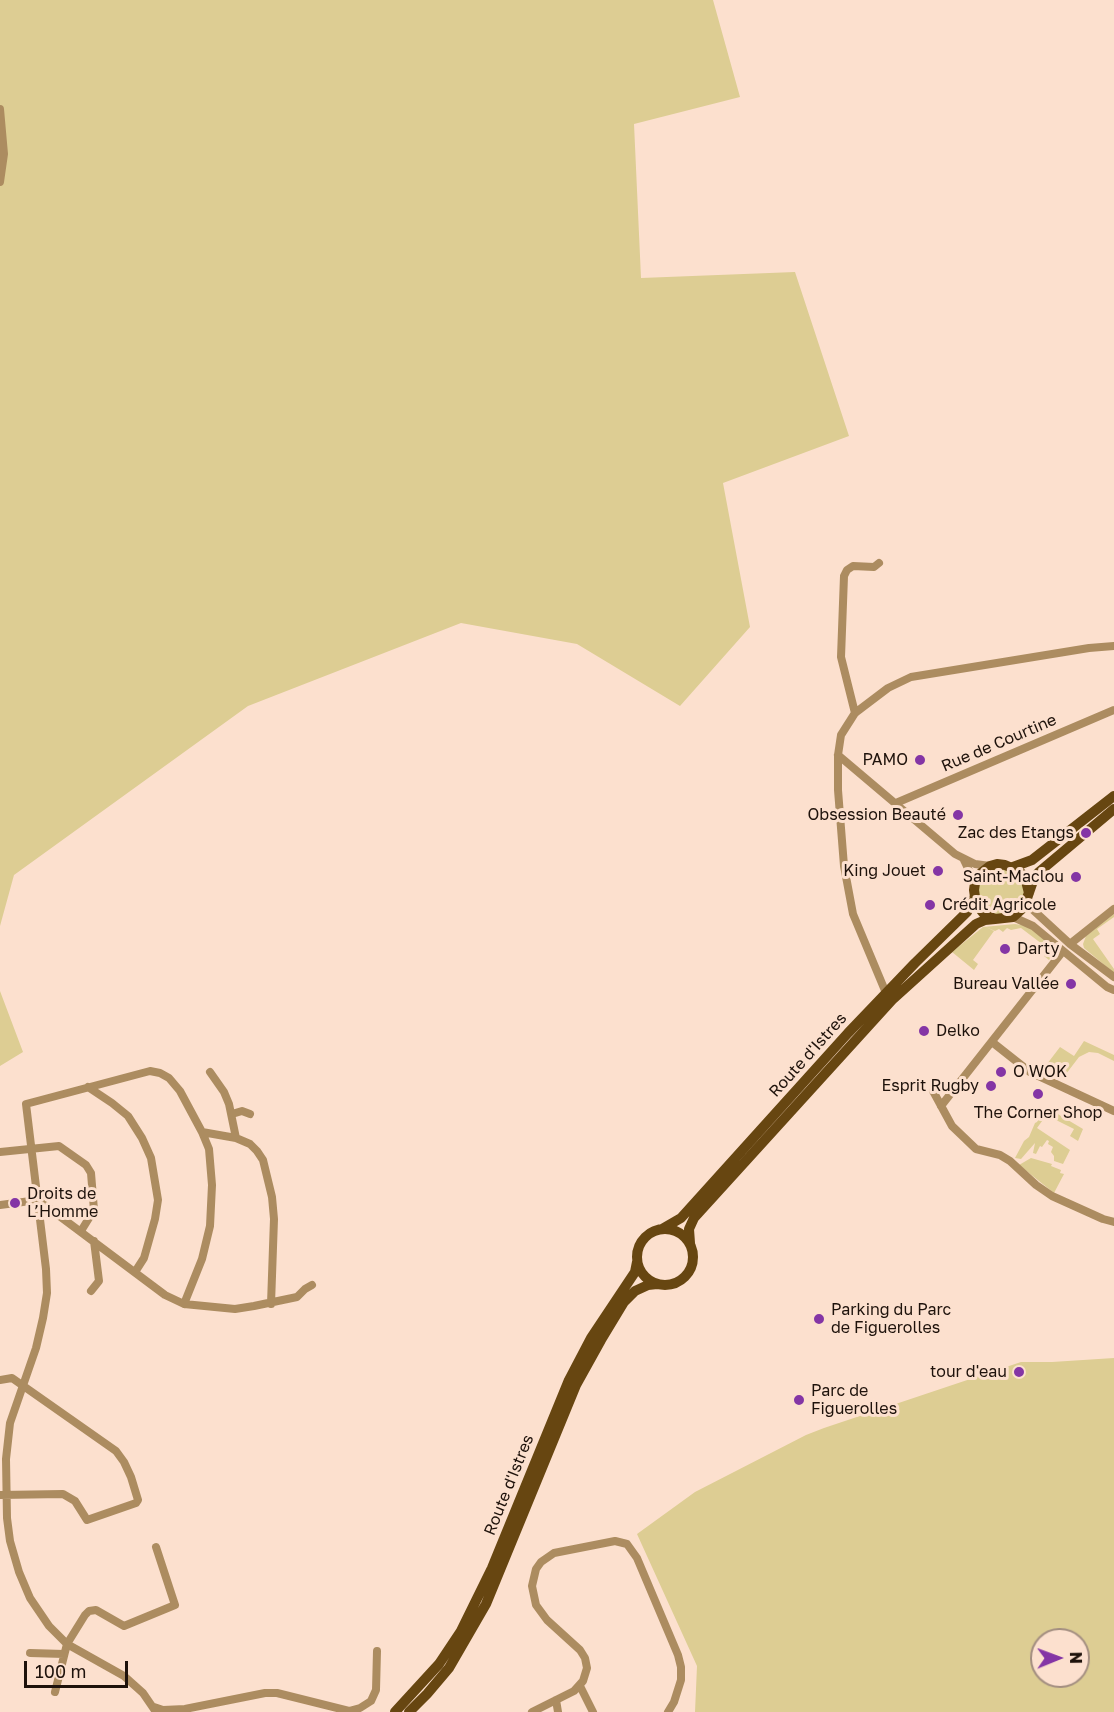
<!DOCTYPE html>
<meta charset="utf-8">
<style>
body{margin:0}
#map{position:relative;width:1114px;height:1712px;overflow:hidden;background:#fce0ce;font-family:"Golos Text",sans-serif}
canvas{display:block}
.north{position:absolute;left:1030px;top:1628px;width:60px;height:60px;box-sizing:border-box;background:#fce0ce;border:2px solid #a38e80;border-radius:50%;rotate:89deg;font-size:16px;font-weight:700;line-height:24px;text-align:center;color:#1e120b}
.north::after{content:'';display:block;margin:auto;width:21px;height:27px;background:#8435a5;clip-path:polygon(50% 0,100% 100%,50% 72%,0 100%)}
.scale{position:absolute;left:24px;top:1661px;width:104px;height:27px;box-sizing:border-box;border:3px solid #1e120b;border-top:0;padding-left:8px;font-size:18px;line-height:21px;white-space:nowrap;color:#1e120b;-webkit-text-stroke:4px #fce0ce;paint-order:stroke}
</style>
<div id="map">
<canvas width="1114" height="1712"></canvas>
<div class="north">N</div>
<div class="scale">100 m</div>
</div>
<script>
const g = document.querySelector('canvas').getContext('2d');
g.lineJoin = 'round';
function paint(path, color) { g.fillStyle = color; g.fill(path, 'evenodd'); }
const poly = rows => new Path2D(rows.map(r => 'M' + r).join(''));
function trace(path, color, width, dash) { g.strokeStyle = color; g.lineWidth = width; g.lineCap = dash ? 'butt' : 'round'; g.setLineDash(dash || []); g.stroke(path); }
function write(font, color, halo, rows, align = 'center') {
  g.font = font + ' "Golos Text",sans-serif'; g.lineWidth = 6; g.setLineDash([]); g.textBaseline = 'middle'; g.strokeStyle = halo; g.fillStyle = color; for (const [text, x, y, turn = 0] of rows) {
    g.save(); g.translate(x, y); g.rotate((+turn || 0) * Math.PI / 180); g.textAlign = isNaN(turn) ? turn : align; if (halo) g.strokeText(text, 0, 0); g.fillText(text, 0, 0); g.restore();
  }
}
paint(poly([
 [0,0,713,0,740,97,634,124,641,278,795,272,849,436,723,483,750,627,680,706,577,644,461,623,248,706,14,875,0,926],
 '978 892a23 23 0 1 1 46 0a23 23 0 1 1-46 0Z',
 [1114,914,1114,917,1097,929,1100,934,1093,939,1114,969,1114,973,1084,948,1083,944,1086,936],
 [1015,924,1028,926,1051,944,1053,949,1053,954,1049,960,1044,956,1047,952,1046,947,1021,928,1011,930,1007,928,1003,932,999,929,995,931,986,927,994,931,973,960,978,964,974,970,952,952,983,927],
 [0,991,23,1052,0,1066],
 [1084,1041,1114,1055,1114,1061,1098,1053,1089,1052,1079,1057,1066,1074,1047,1064,1060,1047,1074,1056],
 [1046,1107,1083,1129,1078,1141,1070,1136,1074,1129,1050,1117,1045,1117,1037,1128,1070,1150,1063,1164,1054,1161,1054,1156,1051,1152,1053,1147,1048,1144,1049,1141,1047,1140,1042,1147,1040,1146,1036,1154,1033,1153,1035,1143,1021,1159,1015,1158,1024,1141,1029,1137,1035,1123,1037,1122],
 [1031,1158,1052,1164,1051,1166,1061,1170,1060,1173,1064,1174,1054,1193,1019,1165],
 [1114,1358,1114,1712,695,1712,697,1666,637,1534,695,1492,806,1435,824,1428,1021,1362,1052,1362],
 [1042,1640,1078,1640,1078,1676,1042,1676]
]), '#ddcd93');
trace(poly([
 [0,109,4,154,0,182],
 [855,713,841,657,844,576,847,570,853,566,874,567,879,563],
 [838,755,955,854,975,864,990,866],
 [896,803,1114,710],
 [964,860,975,883],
 [1028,900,1031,908,1070,944,1114,977],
 [1013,917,1033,926,1107,987,1114,990],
 [1070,944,1114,909],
 [886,993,853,914,844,866,838,790,838,755,841,735,855,713,888,688,911,677,1089,648,1114,646],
 [992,1042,1030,1072,1114,1111],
 [210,1072,224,1092,229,1104,236,1138],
 [88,1087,112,1103,128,1116,142,1138,151,1158,158,1200,155,1219,144,1258,135,1272],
 [933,1091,952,1126,976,1149,1000,1155,1010,1161,1036,1185,1052,1196,1103,1219,1114,1222],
 [941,1106,1063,951],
 [232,1114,242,1111,250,1114],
 [0,1152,59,1146,86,1165,91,1173,94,1210,81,1231],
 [38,1200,165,1295,184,1304,235,1309,254,1306,297,1297,305,1289,312,1285],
 [0,1205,38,1200],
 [91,1291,99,1281,94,1241],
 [184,1304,202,1259,210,1226,212,1185,209,1149,202,1132],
 [0,1380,12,1378,116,1451,124,1462,131,1477,138,1500,136,1503,87,1520,75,1501,63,1494,0,1495],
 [30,1653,64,1654],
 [580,1686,593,1712],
 [55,1692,67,1644,85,1615,89,1611,96,1610,124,1626,175,1605,156,1547],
 [556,1700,558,1712],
 [154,1707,163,1710,185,1709,265,1693,277,1693,349,1711,360,1708,371,1701,376,1690,377,1651],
 [156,1712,143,1693,124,1676,67,1644,49,1626,30,1598,19,1572,10,1541,7,1518,6,1459,10,1423,36,1348,43,1318,47,1293,46,1269,26,1104,150,1071,160,1073,169,1078,180,1091,202,1132,236,1138,250,1144,257,1151,263,1160,272,1197,274,1219,271,1304],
 [532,1712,574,1691,583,1681,587,1668,585,1658,580,1650,547,1620,536,1605,532,1586,536,1569,541,1562,554,1553,615,1541,627,1544,637,1558,678,1655,681,1667,681,1680,674,1702,668,1712]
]), '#ac8c60', 8);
trace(poly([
 [1013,867,1032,860,1114,796],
 [1029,893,1025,877,1019,871,1005,865,997,864,990,866,981,873,975,883,974,890,976,904,984,914,995,919,1013,917,1024,907,1034,878,1039,872,1114,809],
 [662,1229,681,1218,848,1033,915,963,967,912,974,898],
 '637 1257a28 28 0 1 1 56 0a28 28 0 1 1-56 0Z',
 [690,1243,689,1229,694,1218,893,999,976,924,985,920,995,919],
 [395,1712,439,1664,461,1631,492,1568,569,1380,591,1338,635,1272,637,1262],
 [409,1712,427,1694,449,1668,486,1604,576,1385,601,1340,624,1302,635,1291,648,1285,657,1284]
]), '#674611', 10);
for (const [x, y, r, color] of [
 [920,760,6,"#8435a5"],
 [958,815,6,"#8435a5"],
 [1086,833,6,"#8435a5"],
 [938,871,6,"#8435a5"],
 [1076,877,6,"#8435a5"],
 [930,905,6,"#8435a5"],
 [1005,949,6,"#8435a5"],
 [1071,984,6,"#8435a5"],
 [924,1031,6,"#8435a5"],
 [1001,1072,6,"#8435a5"],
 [991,1086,6,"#8435a5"],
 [1038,1094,6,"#8435a5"],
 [15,1203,6,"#8435a5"],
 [819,1319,6,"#8435a5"],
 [1019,1372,6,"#8435a5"],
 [799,1400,6,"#8435a5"]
]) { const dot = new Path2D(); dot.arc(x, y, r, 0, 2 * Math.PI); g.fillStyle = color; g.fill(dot); trace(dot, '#fce0ce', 2); }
write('16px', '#1e120b', '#fce0ce', [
 ["Rue de Courtine",999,743,-23],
 ["Route d'Istres",808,1055,-48],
 ["Route d'Istres",509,1485,-68]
]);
write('16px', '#1e120b', '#fce0ce', [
 ["PAMO",908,760],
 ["Obsession Beauté",946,815],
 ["Zac des Etangs",1074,833],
 ["King Jouet",926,871],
 ["Saint-Maclou",1064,877],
 ["Crédit Agricole",942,905,"left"],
 ["Darty",1017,949,"left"],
 ["Bureau Vallée",1059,984],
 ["Delko",936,1031,"left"],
 ["O WOK",1013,1072,"left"],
 ["Esprit Rugby",979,1086],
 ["The Corner Shop",1038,1113,"center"],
 ["Droits de",27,1194,"left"],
 ["L’Homme",27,1212,"left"],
 ["Parking du Parc",831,1310,"left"],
 ["de Figuerolles",831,1328,"left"],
 ["tour d'eau",1007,1372],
 ["Parc de",811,1391,"left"],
 ["Figuerolles",811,1409,"left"]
], 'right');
</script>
